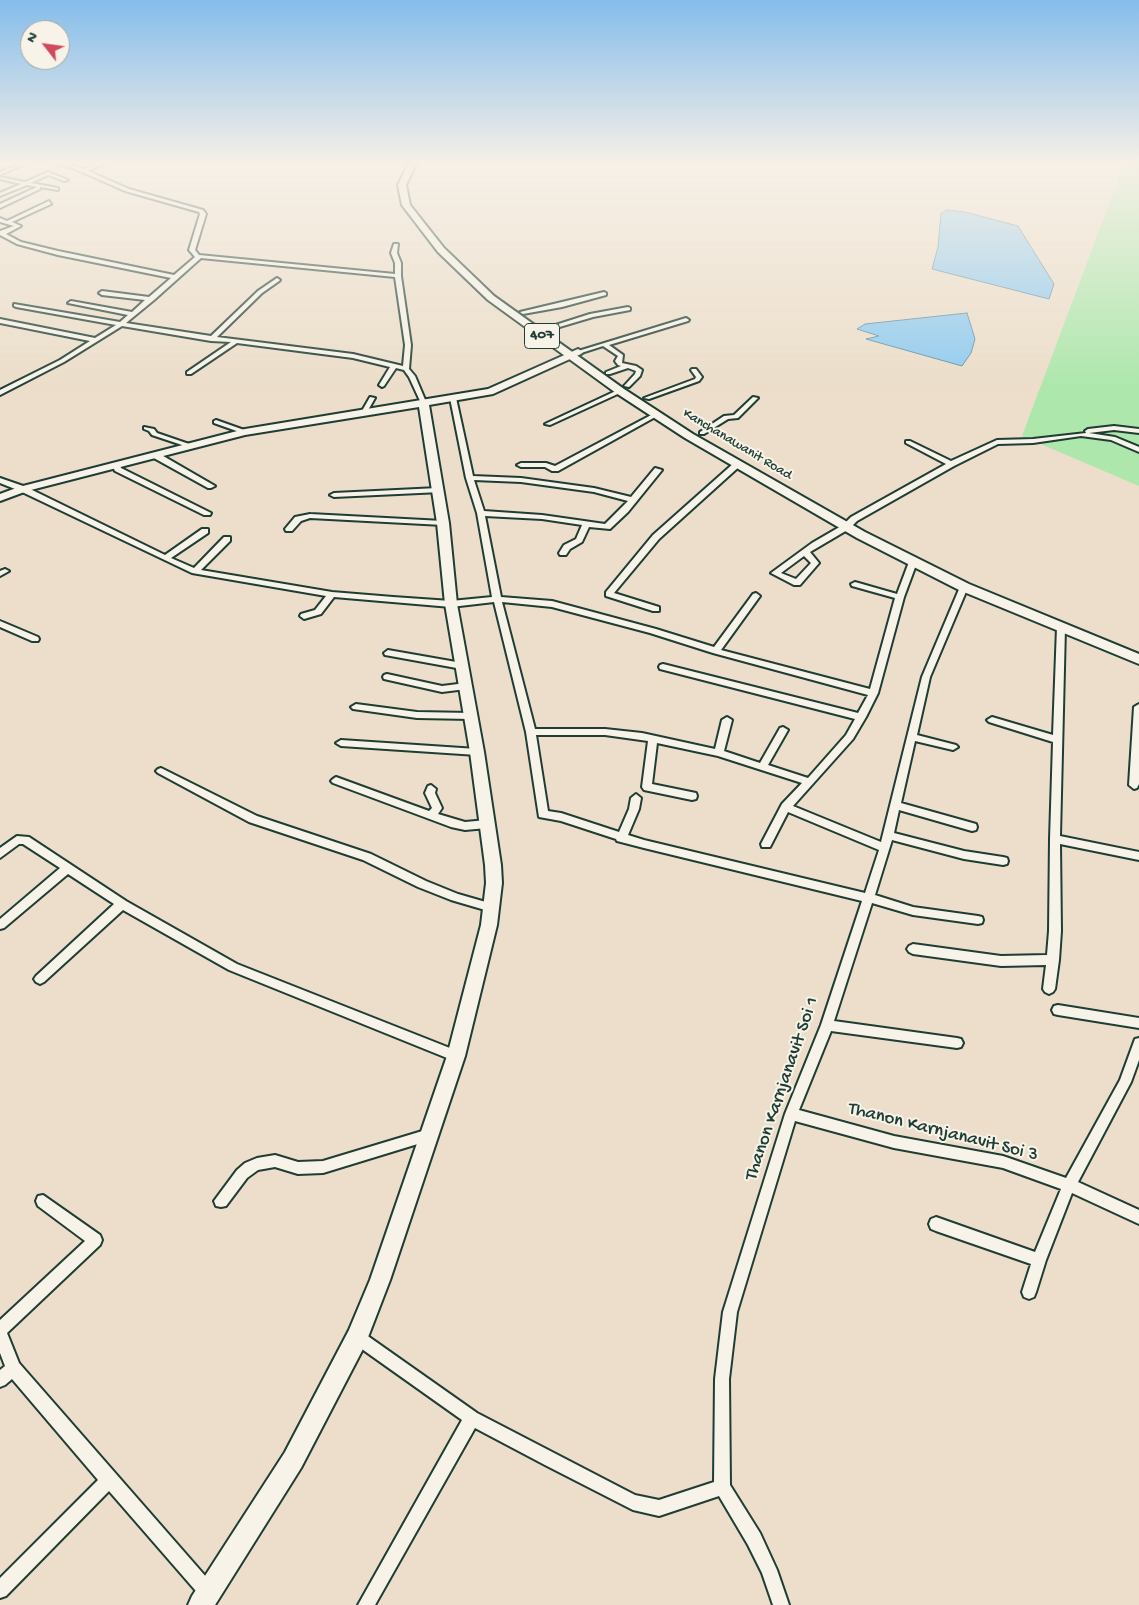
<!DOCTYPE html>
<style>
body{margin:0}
#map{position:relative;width:1139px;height:1605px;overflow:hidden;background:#ecdeca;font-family:"Gochi Hand",sans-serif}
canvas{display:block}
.north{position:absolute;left:20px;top:20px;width:50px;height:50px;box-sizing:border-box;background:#f7f3e8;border:1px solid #a1aaa0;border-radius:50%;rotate:300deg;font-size:14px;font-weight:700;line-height:20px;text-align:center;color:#1f3d34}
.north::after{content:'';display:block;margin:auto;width:18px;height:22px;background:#d1495b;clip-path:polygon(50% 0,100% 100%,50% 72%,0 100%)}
</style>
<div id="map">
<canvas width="1139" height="1605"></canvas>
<div class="north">N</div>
</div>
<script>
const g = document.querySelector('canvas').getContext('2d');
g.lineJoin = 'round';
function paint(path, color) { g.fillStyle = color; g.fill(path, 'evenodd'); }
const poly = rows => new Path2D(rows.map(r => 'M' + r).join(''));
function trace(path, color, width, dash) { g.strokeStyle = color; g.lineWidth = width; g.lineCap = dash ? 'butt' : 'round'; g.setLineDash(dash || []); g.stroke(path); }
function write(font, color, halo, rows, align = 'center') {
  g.font = font + ' "Gochi Hand",sans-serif'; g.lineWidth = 4; g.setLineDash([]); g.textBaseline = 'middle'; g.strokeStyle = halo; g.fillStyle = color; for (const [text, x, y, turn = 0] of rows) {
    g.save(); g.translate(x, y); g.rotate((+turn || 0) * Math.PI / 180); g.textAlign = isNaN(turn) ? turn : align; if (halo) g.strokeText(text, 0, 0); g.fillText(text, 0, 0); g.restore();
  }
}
paint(poly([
 [1124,164,1139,164,1139,486,1022,436]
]), '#ade7ac');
const water = poly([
 [947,210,965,212,1018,226,1054,284,1049,299,932,269,938,247,941,213,947,210],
 [967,313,975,339,971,353,962,366,866,339,879,336,857,329,865,324,967,313]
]);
paint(water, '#90cbf0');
trace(water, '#6392a5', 1);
const street = poly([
 [19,164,24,164,0,175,0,172,19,164],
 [56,164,74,166,84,169,98,164,103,164,88,171,129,189,203,210,206,214,195,250,199,255,395,274,395,263,391,253,394,244,398,244,397,253,401,263,401,276,411,345,409,369,415,376,426,402,421,403,409,377,404,370,396,368,384,386,382,387,379,385,390,367,353,358,237,343,191,374,187,374,187,372,231,342,211,341,122,326,64,362,0,395,0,390,60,360,90,341,0,323,0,319,95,338,116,325,16,307,14,306,14,304,120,322,128,315,68,303,71,301,132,312,145,300,102,295,99,293,102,291,149,297,171,278,58,255,17,244,0,235,0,231,14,226,0,222,0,218,7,221,49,201,51,204,12,222,21,226,6,234,21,242,58,251,174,275,195,257,189,250,200,214,199,212,125,191,73,168,56,164],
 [201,258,395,277,405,345,403,366,353,354,217,337,262,293,279,281,280,280,277,278,258,291,211,336,126,323,154,300,201,258],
 [48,172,68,180,64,181,48,175,31,183,58,188,58,190,40,187,40,189,0,208,0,204,37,187,27,185,0,196,0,193,21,184,0,179,0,177,25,182,48,172],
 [604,292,606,293,606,295,562,307,523,314,520,312,604,292],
 [628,307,630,308,630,310,593,317,546,331,543,329,590,314,628,307],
 [686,318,689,320,688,321,609,345,623,355,622,363,636,366,642,370,640,376,629,387,624,386,635,374,636,371,628,368,610,374,606,374,606,372,621,366,618,365,615,361,618,356,603,346,578,354,575,352,686,318],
 [692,369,696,369,702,377,699,381,649,399,644,398,695,379,696,377,691,370,692,369],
 [620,389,622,390,622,392,550,425,545,424,620,389],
 [453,396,456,398,473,476,521,478,594,488,631,497,655,468,662,470,628,512,610,529,589,527,582,542,570,549,566,555,560,555,559,553,564,545,576,539,582,525,542,519,485,516,501,597,552,601,656,629,714,647,753,594,756,593,760,596,721,650,870,689,895,598,852,586,851,584,855,582,897,594,909,562,910,560,916,560,917,562,904,597,878,693,866,717,853,739,793,806,881,842,922,677,960,587,964,585,968,587,930,677,917,735,956,745,958,747,953,750,915,741,901,803,976,824,977,827,976,830,972,831,899,810,894,833,964,851,1003,857,1007,858,1008,861,1007,864,1003,865,964,859,892,840,875,895,913,907,978,916,982,917,983,920,982,923,978,924,913,915,872,903,834,1021,957,1038,961,1039,963,1043,961,1047,957,1048,831,1031,799,1110,894,1136,1003,1156,1066,1178,1120,1080,1135,1039,1139,1038,1139,1060,1131,1082,1078,1182,1139,1210,1139,1224,1072,1193,1046,1260,1036,1292,1034,1297,1029,1299,1024,1297,1022,1292,1031,1264,936,1231,931,1229,929,1224,931,1219,936,1217,1035,1252,1061,1189,1003,1168,894,1148,795,1121,737,1312,729,1379,730,1485,760,1533,777,1570,789,1605,773,1605,762,1573,748,1545,719,1496,659,1516,633,1510,545,1465,475,1428,375,1605,358,1605,462,1420,352,1342,350,1337,352,1332,357,1330,362,1332,477,1413,635,1495,659,1500,714,1482,715,1379,723,1312,785,1114,821,1025,862,901,644,848,617,841,616,839,561,821,539,817,526,732,494,602,451,607,334,597,321,614,304,619,300,616,301,614,315,610,326,596,192,573,20,491,0,483,0,478,26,487,165,555,202,529,208,529,208,533,171,558,194,568,224,537,230,537,230,541,201,570,332,592,393,597,451,601,492,597,477,513,466,478,450,398,453,396],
 [474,480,521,482,594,492,628,501,605,524,542,515,484,511,474,480],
 [502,602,552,607,650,633,713,653,868,695,858,713,663,664,660,665,659,667,660,669,855,719,846,735,808,778,768,765,788,730,783,727,780,728,760,763,724,751,732,720,727,717,722,720,715,749,642,733,605,729,535,729,502,602],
 [536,735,605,735,648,741,642,787,644,790,692,800,696,799,697,796,696,793,652,784,657,743,718,756,802,783,782,804,761,844,762,847,770,847,788,812,879,850,865,893,644,840,628,835,639,809,641,798,636,794,631,798,629,809,619,832,561,813,548,811,536,735],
 [370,397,375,398,367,412,363,412,362,411,370,397],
 [753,397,758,398,738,418,728,419,704,434,700,434,700,432,724,416,734,415,753,397],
 [655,413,657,414,657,416,558,471,552,471,545,467,521,467,517,465,521,463,546,463,555,466,655,413],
 [216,420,247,431,248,432,245,434,214,423,214,421,216,420],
 [1114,426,1139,429,1139,433,1114,430,1089,433,1115,437,1139,447,1139,452,1111,440,1081,436,1033,443,998,444,954,466,857,521,849,529,810,552,819,563,800,585,794,585,771,573,812,543,843,525,851,517,946,464,906,443,906,441,910,441,951,461,997,440,1033,439,1086,433,1085,431,1088,429,1114,426],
 [804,556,811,563,796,579,781,573,804,556],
 [144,427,154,429,157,433,192,445,188,447,152,435,149,431,144,429,144,427],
 [152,453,158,453,215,486,211,488,208,488,152,457,152,453],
 [113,463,119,463,121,468,211,513,210,515,204,515,115,471,112,465,113,463],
 [734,463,741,465,659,539,614,593,659,607,659,611,653,611,606,596,606,592,653,535,734,463],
 [438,488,441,488,441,492,334,497,330,495,334,493,438,488],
 [310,514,443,521,447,523,443,525,310,518,301,521,292,531,286,531,285,529,295,517,310,514],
 [5,569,9,571,0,576,0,571,5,569],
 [0,621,38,637,39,639,38,641,32,641,0,627,0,621],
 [1061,624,1065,627,1060,836,1139,852,1139,860,1060,844,1061,931,1059,960,1055,989,1053,992,1049,994,1045,992,1043,989,1046,965,1001,966,913,954,909,952,907,949,909,946,913,944,1001,956,1047,955,1049,931,1050,839,1053,742,989,722,987,720,992,717,1053,735,1057,627,1061,624],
 [388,650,462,663,466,666,462,669,385,655,384,653,388,650],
 [387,674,442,686,466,683,471,686,466,689,442,692,384,679,383,677,384,675,387,674],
 [356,704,417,712,471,713,476,716,471,719,417,718,353,709,351,707,356,704],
 [1139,704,1139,784,1137,788,1134,789,1129,785,1134,707,1139,704],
 [341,740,477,749,482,752,477,755,341,746,336,743,341,740],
 [161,768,257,816,371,854,426,881,458,894,496,905,497,908,496,911,492,912,451,900,418,887,363,860,249,822,158,773,156,771,158,769,161,768],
 [336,777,429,811,432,808,425,793,428,786,431,785,436,789,435,793,442,808,438,814,465,822,487,820,491,821,492,824,491,827,487,828,465,830,451,827,333,783,331,781,333,779,336,777],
 [17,836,29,837,126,901,237,964,460,1052,462,1056,460,1060,456,1061,452,1060,229,970,123,910,44,982,40,984,36,982,34,979,36,976,114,904,68,874,4,928,0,929,0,919,60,868,23,844,19,844,0,858,0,848,17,836],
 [1058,1005,1139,1018,1139,1028,1058,1015,1054,1014,1052,1010,1054,1006,1058,1005],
 [429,1129,434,1131,435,1135,434,1139,323,1173,298,1174,275,1167,258,1170,247,1178,226,1206,221,1207,216,1206,214,1201,237,1170,245,1163,257,1158,275,1155,298,1162,323,1161,429,1129],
 [43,1195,100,1235,102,1240,100,1245,7,1333,19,1363,214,1586,216,1592,214,1598,208,1600,202,1598,109,1491,6,1596,0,1598,0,1578,98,1480,12,1379,5,1385,0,1387,0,1370,5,1366,0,1353,0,1320,85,1241,38,1206,36,1201,38,1196,43,1195]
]);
const secondary = poly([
 [578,349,583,352,581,354,493,394,429,405,449,523,457,604,484,752,501,865,502,883,497,925,465,1056,390,1280,365,1345,301,1468,215,1605,188,1605,192,1596,285,1452,349,1330,370,1280,447,1056,481,925,486,883,485,865,470,752,445,604,437,523,419,407,245,435,27,491,0,501,0,494,19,487,245,429,488,389,578,349]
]);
const primary = poly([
 [408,164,416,164,406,185,410,205,444,248,494,296,624,389,693,434,865,532,969,584,1139,654,1139,664,959,590,857,538,685,438,616,393,488,300,438,252,402,205,398,185,408,164]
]);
trace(street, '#1f3d34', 4);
trace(secondary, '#1f3d34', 4);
trace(primary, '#1f3d34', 4);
paint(street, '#f7f3e8');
paint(secondary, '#f7f3e8');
paint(primary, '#f7f3e8');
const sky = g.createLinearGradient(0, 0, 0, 388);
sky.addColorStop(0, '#85bdeb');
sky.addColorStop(0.42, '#f6f0e7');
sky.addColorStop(1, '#f6f0e700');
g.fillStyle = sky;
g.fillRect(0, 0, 1139, 388);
write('14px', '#1f3d34', '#f7f3e8', [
 ["Kanchanawanit Road",737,445,31]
]);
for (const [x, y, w] of [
 [542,336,35]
]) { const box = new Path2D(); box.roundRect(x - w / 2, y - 12.5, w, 25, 4); g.fillStyle = '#f7f3e8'; g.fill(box); trace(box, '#1f3d34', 1); }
write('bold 15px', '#1f3d34', null, [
 ["407",542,336]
]);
write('19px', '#1f3d34', '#f7f3e8', [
 ["Thanon Karnjanavit Soi 1",783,1089,-71],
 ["Thanon Karnjanavit Soi 3",943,1133,14]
]);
</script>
